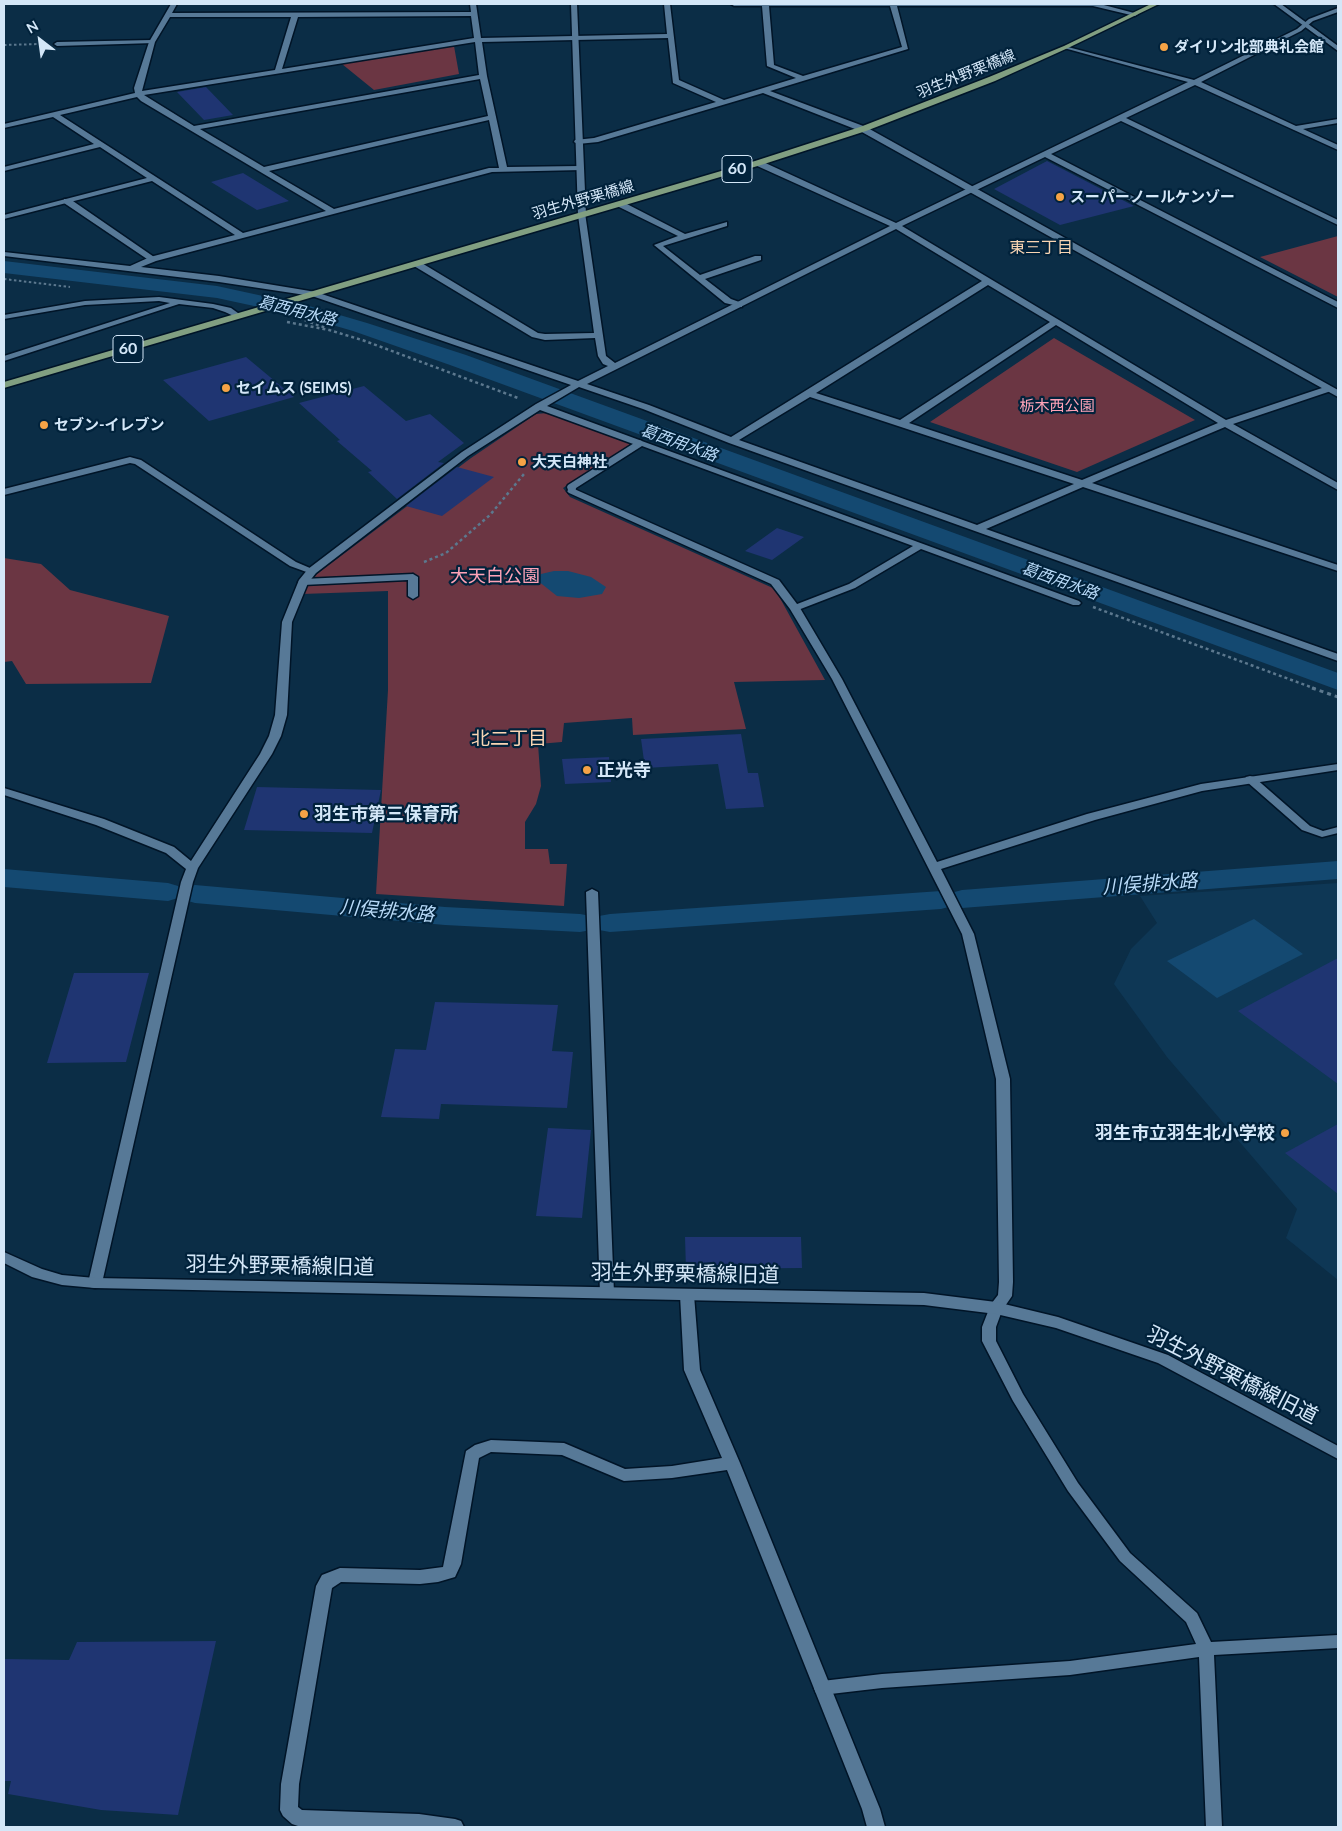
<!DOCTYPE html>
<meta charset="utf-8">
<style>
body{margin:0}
#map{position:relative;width:1342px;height:1831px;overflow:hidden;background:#0b2d46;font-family:Lato,sans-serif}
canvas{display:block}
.frame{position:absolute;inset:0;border:5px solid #d4e7f8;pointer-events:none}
.north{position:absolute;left:15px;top:15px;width:50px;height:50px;-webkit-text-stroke:4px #01223b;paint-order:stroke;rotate:330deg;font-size:14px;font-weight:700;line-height:20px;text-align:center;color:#d4e7f8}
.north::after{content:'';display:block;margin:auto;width:18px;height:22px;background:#d4e7f8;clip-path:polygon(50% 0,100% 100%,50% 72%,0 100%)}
</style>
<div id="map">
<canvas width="1342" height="1831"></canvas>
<div class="frame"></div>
<div class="north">N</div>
</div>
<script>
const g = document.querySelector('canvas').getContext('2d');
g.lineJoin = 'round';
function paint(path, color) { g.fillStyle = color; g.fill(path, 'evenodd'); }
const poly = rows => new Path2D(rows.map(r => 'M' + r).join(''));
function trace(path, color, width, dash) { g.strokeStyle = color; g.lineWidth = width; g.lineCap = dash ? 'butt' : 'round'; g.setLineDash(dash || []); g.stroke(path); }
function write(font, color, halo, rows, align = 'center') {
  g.font = font + ' Lato,"Noto Sans JP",sans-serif'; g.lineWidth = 4.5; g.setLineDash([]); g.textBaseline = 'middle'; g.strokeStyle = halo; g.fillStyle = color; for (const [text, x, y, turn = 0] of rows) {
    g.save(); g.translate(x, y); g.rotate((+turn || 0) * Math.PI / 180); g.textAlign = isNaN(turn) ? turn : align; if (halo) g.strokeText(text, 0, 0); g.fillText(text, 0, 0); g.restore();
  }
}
paint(poly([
 [1338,883,1338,1280,1286,1238,1297,1209,1167,1057,1114,984,1131,949,1157,923,1140,896]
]), '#0e3755');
paint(poly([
 [454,46,459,74,374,90,342,64],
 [1338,236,1338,297,1260,257],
 [1054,338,1195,420,1077,472,930,422],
 [547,413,629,443,630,447,563,488,570,497,775,589,825,680,734,682,746,729,633,735,632,718,564,723,562,742,538,744,541,786,536,804,525,822,525,849,548,849,550,864,567,864,564,906,376,894,388,690,388,591,302,594,313,577,471,458,536,414],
 [4,558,41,564,70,590,169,616,151,683,26,684,12,661,4,662]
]), '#6b3643');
paint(poly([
 [554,571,568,571,591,577,606,587,602,594,579,598,557,596,538,581,541,574],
 [1254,919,1303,954,1217,998,1167,961]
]), '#144971');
paint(poly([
 [4,261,217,286,309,306,367,323,466,355,1338,673,1338,690,450,365,353,331,305,317,217,298,4,273,4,261],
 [1338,861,1338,879,962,908,952,906,941,909,610,932,599,930,595,923,591,930,580,932,445,925,195,903,185,900,181,895,178,898,168,901,4,887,4,869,168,883,178,886,182,891,185,888,195,885,445,907,580,914,591,916,595,923,599,916,610,914,941,891,951,893,962,890,1338,861]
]), '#144971');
paint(poly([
 [206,87,233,115,204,120,177,92],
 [1047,161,1134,206,1060,225,994,189],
 [243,173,289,201,257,210,211,182],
 [246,357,294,397,209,421,163,380],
 [364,386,406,421,430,414,464,443,438,462,444,463,397,499,368,472,372,471,337,441,340,440,299,403],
 [457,467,494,477,442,516,406,506],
 [777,528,804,537,772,560,745,551],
 [741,734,748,773,758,773,764,807,726,809,718,764,645,768,641,739],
 [609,757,611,782,565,784,562,759],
 [257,787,381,790,372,833,244,830],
 [1338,958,1338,1084,1238,1011],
 [74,973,149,973,126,1062,47,1063],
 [435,1002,558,1005,552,1051,573,1052,567,1108,441,1104,439,1119,381,1117,395,1049,426,1050],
 [1338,1124,1338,1194,1285,1153],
 [548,1128,591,1130,582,1218,536,1216],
 [685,1237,801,1237,802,1268,686,1269],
 [216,1641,178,1815,101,1810,8,1794,11,1781,4,1781,4,1659,69,1660,77,1642]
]), '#1f3572');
const lane = poly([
 [152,40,154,41,154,43,57,46,54,44,57,42,152,40],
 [64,199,70,199,157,259,150,261,64,203,64,199],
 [617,202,623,202,685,234,727,222,727,226,663,246,700,275,755,256,761,256,761,260,705,279,731,299,742,303,742,307,725,303,654,245,678,236,617,206,617,202],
 [159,297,213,304,231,308,242,316,238,318,225,312,213,308,179,304,4,361,4,356,170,303,159,301,85,305,4,319,4,315,85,301,159,297],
 [639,440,1079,601,1081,603,1079,605,1073,605,921,549,855,588,798,610,792,610,792,606,849,584,913,546,642,446,576,488,575,493,569,493,567,487,568,485,639,440],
 [130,457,141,460,296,562,317,571,312,574,290,566,135,464,130,463,4,495,4,489,130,457],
 [413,574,418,577,418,596,413,599,408,596,408,580,303,585,298,582,303,579,413,574],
 [1250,776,1254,777,1310,826,1323,831,1338,827,1338,833,1322,837,1302,830,1246,781,1245,779,1246,777,1250,776],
 [592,889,598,892,614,1293,612,1296,607,1298,602,1296,600,1293,586,892,592,889],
 [996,1303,1001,1304,1003,1308,996,1327,996,1341,1023,1394,1078,1483,1130,1553,1197,1613,1211,1642,1338,1635,1338,1648,1214,1655,1222,1827,1206,1827,1199,1657,1070,1675,882,1688,822,1695,816,1693,814,1688,816,1683,822,1681,882,1674,1070,1661,1196,1644,1186,1622,1120,1561,1068,1491,1013,1401,982,1341,982,1327,991,1304,996,1303]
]);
const street = poly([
 [171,4,177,4,172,13,471,12,470,4,476,4,481,38,667,34,664,4,670,4,679,80,724,100,796,78,767,66,762,6,734,6,731,4,1100,4,1138,14,1135,16,1093,6,897,6,908,49,770,91,866,127,866,131,860,131,763,93,598,142,578,144,574,142,575,140,594,138,716,102,673,83,668,38,482,42,487,76,507,167,579,166,582,166,582,170,492,172,156,261,141,267,219,276,316,292,578,381,608,366,603,364,598,356,595,338,545,340,532,337,414,266,414,262,420,262,538,333,545,334,594,333,578,215,585,213,606,356,615,363,890,226,755,165,755,161,761,161,896,223,1188,82,1064,48,1064,46,1194,80,1297,29,1309,19,1338,8,1338,12,1313,21,1301,31,1201,82,1296,126,1338,119,1338,123,1303,129,1338,145,1338,150,1195,85,1126,118,1338,220,1338,225,1121,121,1051,154,1338,302,1338,308,1045,157,902,226,1226,420,1325,387,1331,387,1331,391,1233,424,1338,483,1338,490,1225,427,1092,483,1338,565,1338,571,1083,487,986,529,1338,654,1338,661,729,443,643,409,579,387,547,406,642,441,642,445,636,445,540,410,468,456,316,573,308,583,292,622,287,715,281,736,272,754,198,868,193,882,102,1283,100,1287,95,1288,90,1287,88,1283,181,882,186,869,166,853,96,825,4,795,4,788,104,819,174,847,191,861,260,754,269,736,275,715,282,622,299,580,308,569,462,452,536,404,571,385,312,296,219,282,4,256,4,252,130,266,150,257,235,235,152,181,4,219,4,215,147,178,100,147,4,171,4,167,94,144,53,117,4,128,4,124,135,93,134,88,149,42,171,4],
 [769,6,890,6,902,47,803,76,774,65,769,6],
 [471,16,474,38,282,69,298,17,471,16],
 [170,17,291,17,275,70,142,91,155,42,170,17],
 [475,42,479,75,194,126,144,95,475,42],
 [480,79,488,116,264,167,200,129,480,79],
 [137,97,141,101,326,211,243,233,60,115,137,97],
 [489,120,499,168,489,168,334,209,269,171,489,120],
 [896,229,982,281,731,437,649,405,587,384,896,229],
 [988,285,1050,322,900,420,816,393,988,285],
 [1056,325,1218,423,1082,480,909,423,1056,325],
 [810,397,1074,484,977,525,739,440,810,397],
 [572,488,779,580,800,608,842,679,937,862,1087,814,1201,784,1338,764,1338,770,1202,791,1095,820,941,869,974,934,1010,1079,1013,1282,1012,1296,1001,1312,996,1314,991,1312,988,1308,998,1295,999,1282,996,1079,962,934,832,679,790,609,771,584,569,493,567,491,572,488],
 [687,1290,692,1291,694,1295,700,1370,740,1463,880,1809,885,1827,867,1827,862,1809,727,1470,672,1478,624,1481,562,1455,491,1452,479,1458,461,1564,455,1577,438,1582,420,1584,341,1582,332,1588,299,1784,298,1807,302,1810,419,1814,455,1819,461,1821,464,1827,329,1827,298,1826,292,1824,283,1816,280,1810,281,1784,316,1586,322,1575,340,1568,420,1570,443,1567,466,1451,475,1445,491,1440,564,1443,625,1469,672,1466,722,1458,684,1370,680,1295,682,1291,687,1290]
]);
const secondary = poly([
 [571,4,577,4,586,215,582,217,578,215,571,4],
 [1274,4,1281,4,1338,46,1338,51,1274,4],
 [860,127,866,127,1338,390,1338,397,860,131,860,127],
 [4,1252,42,1269,62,1275,95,1278,924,1293,996,1302,1058,1317,1168,1355,1338,1446,1338,1459,1158,1363,1056,1328,996,1314,924,1305,95,1288,62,1285,32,1277,4,1263,4,1252]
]);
const primary = poly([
 [1151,4,1159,4,1068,48,995,81,866,131,761,165,4,388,4,382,755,161,860,127,989,77,1064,46,1151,4]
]);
trace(lane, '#001427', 3);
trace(street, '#001427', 3);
trace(secondary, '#001427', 3);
trace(primary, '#001427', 3);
trace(poly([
 [4,45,41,44],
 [4,279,70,287]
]), '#5c788e', 2, [2.5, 2.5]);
trace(poly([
 [299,318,326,328],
 [287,322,329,330,365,341,518,398],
 [424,562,446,553,490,515,524,474],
 [1093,607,1316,689]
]), '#5c788e', 2.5, [3, 3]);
trace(poly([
 [1312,688,1338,697]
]), '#5c788e', 3, [4, 4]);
paint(lane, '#577997');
paint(street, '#577997');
paint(secondary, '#577997');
paint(primary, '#819f81');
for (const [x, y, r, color] of [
 [1164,47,5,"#f5a346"],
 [1060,197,5,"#f5a346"],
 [226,388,5,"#f5a346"],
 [44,425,5,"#f5a346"],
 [522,462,5,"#f5a346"],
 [587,770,5,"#f5a346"],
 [304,814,5,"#f5a346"],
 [1285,1133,5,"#f5a346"]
]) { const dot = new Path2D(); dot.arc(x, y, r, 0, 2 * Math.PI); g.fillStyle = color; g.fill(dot); trace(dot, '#01223b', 2); }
write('bold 15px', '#d4e7f8', '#01223b', [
 ["ダイリン北部典礼会館",1174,47],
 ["スーパーノールケンゾー",1070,197],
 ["セイムス (SEIMS)",236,388],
 ["セブン-イレブン",54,425],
 ["大天白神社",532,462]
], 'left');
write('15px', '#d4e7f8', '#01223b', [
 ["羽生外野栗橋線",966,74,-22],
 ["羽生外野栗橋線",583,200,-16]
]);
write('15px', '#fea3b7', '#01223b', [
 ["栃木西公園",1057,406]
]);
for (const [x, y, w] of [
 [737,169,30],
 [128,349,30]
]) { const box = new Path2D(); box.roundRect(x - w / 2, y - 13.5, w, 27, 4); g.fillStyle = '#01223b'; g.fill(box); trace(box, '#d4e7f8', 1); }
write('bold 16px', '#d4e7f8', null, [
 ["60",737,169],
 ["60",128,349]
]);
write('16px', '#f9d5b3', '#01223b', [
 ["東三丁目",1041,248]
]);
write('italic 16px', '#b8daf8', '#01223b', [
 ["葛西用水路",297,311,14],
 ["葛西用水路",679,443,20],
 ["葛西用水路",1060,581,20]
]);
write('18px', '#fea3b7', '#01223b', [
 ["大天白公園",495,576]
]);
write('bold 18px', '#d4e7f8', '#01223b', [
 ["正光寺",597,770],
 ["羽生市第三保育所",314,814],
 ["羽生市立羽生北小学校",1275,1133,"right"]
], 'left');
write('19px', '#f9d5b3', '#01223b', [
 ["北二丁目",509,739]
]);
write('italic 19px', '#b8daf8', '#01223b', [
 ["川俣排水路",1150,884,-4],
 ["川俣排水路",387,911,5]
]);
write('21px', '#d4e7f8', '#01223b', [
 ["羽生外野栗橋線旧道",280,1266,1],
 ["羽生外野栗橋線旧道",685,1274,1],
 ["羽生外野栗橋線旧道",1232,1375,27]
]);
</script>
